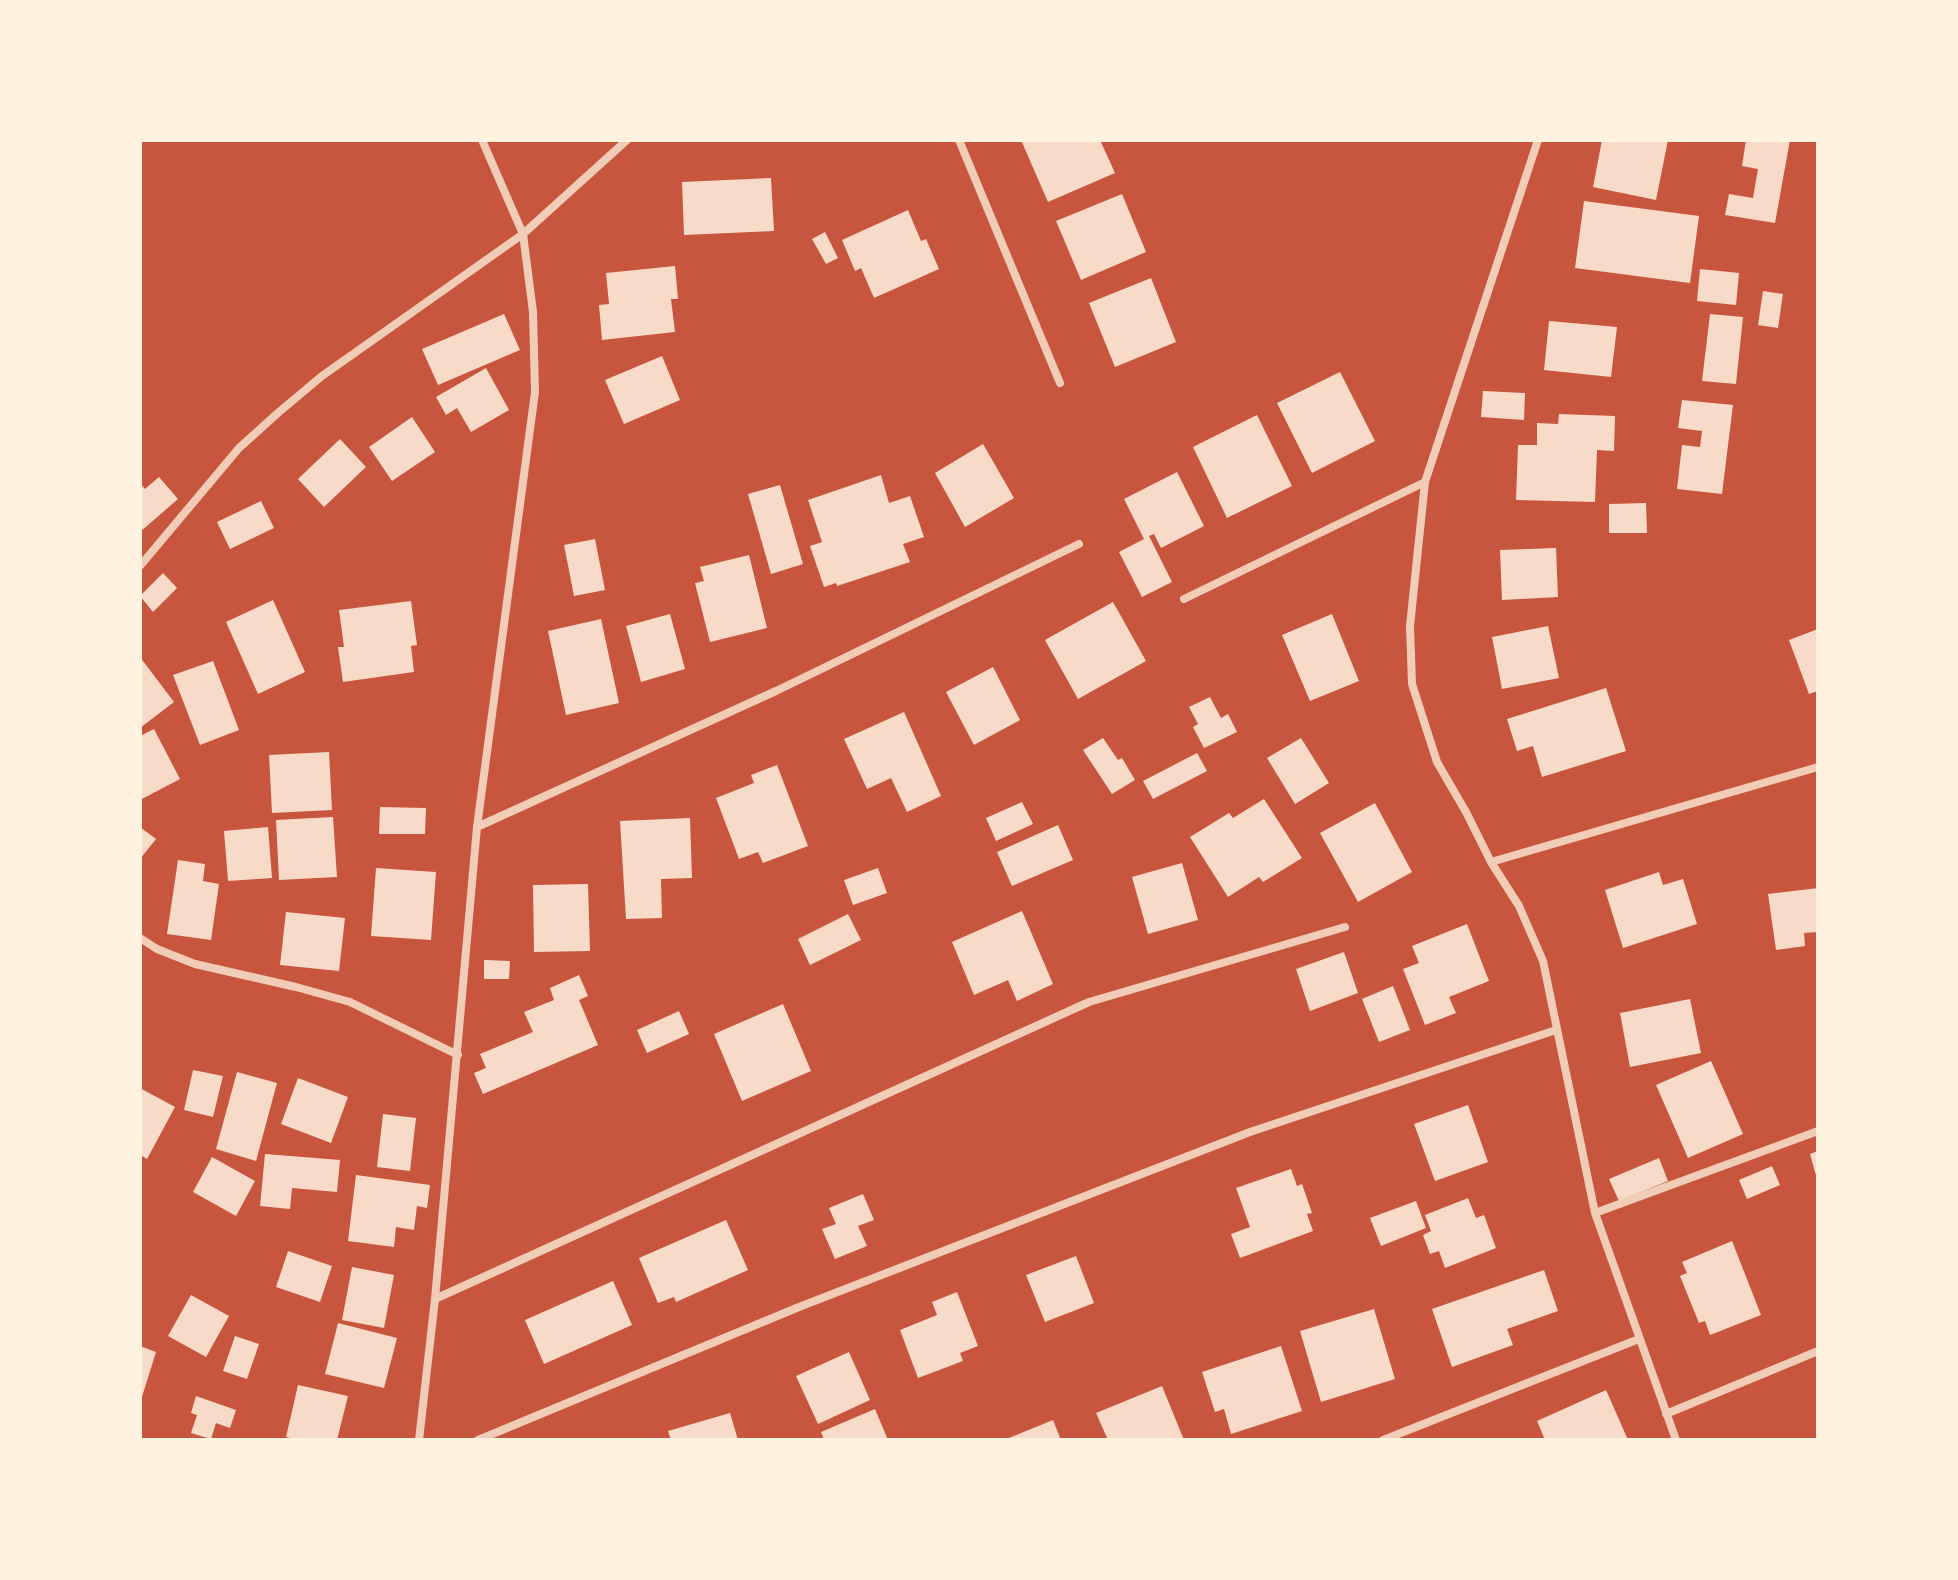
<!DOCTYPE html>
<style>
body{margin:0}
#map{position:relative;width:1958px;height:1580px;overflow:hidden;background:#c8553d;font-family:Lato,sans-serif}
canvas{display:block}
.frame{position:absolute;inset:0;border:142px solid #fff3e0;pointer-events:none}
</style>
<div id="map">
<canvas width="1958" height="1580"></canvas>
<div class="frame"></div>
</div>
<script>
const g = document.querySelector('canvas').getContext('2d');
g.lineJoin = 'round';
function paint(path, color) { g.fillStyle = color; g.fill(path, 'evenodd'); }
const poly = rows => new Path2D(rows.map(r => 'M' + r).join(''));
function trace(path, color, width, dash) { g.strokeStyle = color; g.lineWidth = width; g.lineCap = dash ? 'butt' : 'round'; g.setLineDash(dash || []); g.stroke(path); }
paint(poly([
 [1021,140,1100,140,1115,173,1048,202],
 [1602,140,1668,140,1656,200,1593,187],
 [1746,140,1790,140,1775,223,1725,215,1729,194,1753,198,1758,169,1742,166],
 [771,178,774,231,684,235,682,182],
 [1122,194,1146,252,1081,280,1056,221],
 [1584,201,1699,216,1690,283,1575,268],
 [908,210,921,241,926,239,939,269,874,298,861,268,855,271,842,240],
 [825,232,838,258,826,264,812,239],
 [675,266,678,299,671,299,675,332,602,340,599,305,609,304,606,273],
 [1700,269,1739,273,1736,305,1697,301],
 [1151,278,1176,342,1115,367,1089,303],
 [1763,291,1783,294,1778,328,1758,325],
 [504,314,520,350,438,385,422,349],
 [1710,314,1743,317,1736,384,1702,381],
 [1549,321,1617,327,1611,377,1544,370],
 [662,356,680,400,624,424,605,380],
 [486,368,509,410,471,432,457,408,446,415,436,397],
 [1340,372,1375,441,1312,473,1277,403],
 [1483,391,1525,393,1524,420,1481,417],
 [1682,400,1733,405,1722,494,1677,489,1682,445,1700,447,1702,431,1678,428],
 [1559,414,1615,416,1614,451,1597,450,1595,502,1516,500,1518,445,1537,445,1537,423,1558,424],
 [1257,415,1292,486,1227,518,1193,447],
 [412,417,435,452,392,481,369,447],
 [340,439,366,467,324,507,298,479],
 [983,444,1014,498,965,527,935,473],
 [1177,472,1204,526,1161,548,1154,534,1149,536,1172,582,1142,597,1119,552,1144,539,1124,499],
 [881,475,889,503,910,496,924,537,903,544,910,562,837,586,836,583,824,587,810,546,822,542,808,500],
 [159,477,178,499,140,532,140,483,145,489],
 [780,485,803,564,771,574,748,494],
 [261,501,274,528,230,549,217,522],
 [1646,503,1647,533,1609,533,1609,504],
 [595,539,605,590,574,596,564,545],
 [1556,548,1558,597,1502,600,1500,550],
 [749,555,767,628,710,642,695,583,704,581,700,567],
 [163,573,177,588,153,612,140,596],
 [273,600,305,672,258,694,226,622],
 [411,601,417,645,411,646,414,672,343,682,338,647,344,647,339,610],
 [1113,602,1146,661,1078,699,1045,640],
 [670,614,685,669,641,682,626,626],
 [1332,614,1359,681,1310,701,1282,635],
 [601,619,619,703,566,715,548,631],
 [1548,626,1559,678,1502,689,1492,637],
 [1818,629,1818,691,1809,694,1789,640],
 [140,657,174,702,140,728],
 [213,661,239,730,200,745,173,675],
 [993,667,1020,720,974,745,946,692],
 [1606,688,1626,751,1542,777,1533,746,1517,751,1507,719],
 [1210,697,1221,718,1228,714,1237,732,1204,748,1193,727,1198,724,1189,707],
 [904,712,941,796,907,812,891,778,867,789,844,739],
 [154,729,180,779,140,800,140,736],
 [1103,738,1118,760,1122,758,1135,780,1112,794,1083,750],
 [1301,738,1329,783,1295,804,1267,758],
 [329,752,332,810,272,813,269,755],
 [1197,753,1207,771,1153,799,1143,781],
 [777,765,808,846,763,863,758,852,739,859,716,798,754,783,751,775],
 [1264,799,1302,858,1263,882,1259,877,1228,897,1190,837,1229,813,1233,818],
 [1022,802,1033,824,996,841,986,818],
 [1375,803,1412,872,1358,902,1320,833],
 [380,807,426,808,425,834,379,834],
 [333,817,337,877,279,880,276,820],
 [690,818,692,878,661,879,662,918,626,919,620,821],
 [1058,825,1073,860,1012,886,997,852],
 [140,827,156,839,140,859],
 [268,827,272,878,228,881,224,831],
 [178,860,205,864,203,881,219,884,211,940,167,934],
 [1182,863,1198,920,1148,934,1132,877],
 [376,868,436,872,431,940,371,936],
 [878,868,887,893,853,905,844,880],
 [1659,872,1663,885,1683,879,1697,924,1623,948,1605,890],
 [588,884,590,951,534,952,533,885],
 [1818,888,1818,932,1804,933,1805,946,1776,950,1768,894],
 [1022,911,1053,984,1017,1001,1008,980,974,995,952,942],
 [286,912,345,918,339,971,280,965],
 [848,914,861,940,810,965,798,939],
 [1467,924,1489,981,1449,997,1456,1013,1425,1025,1403,969,1419,963,1412,946],
 [1344,952,1358,993,1310,1011,1296,969],
 [484,960,510,961,509,979,484,979],
 [579,975,588,996,579,1000,598,1045,483,1094,474,1073,486,1068,480,1054,533,1032,524,1012,554,1000,550,988],
 [1393,986,1410,1030,1379,1042,1362,999],
 [1690,999,1701,1053,1630,1067,1620,1013],
 [783,1004,811,1071,742,1101,714,1034],
 [679,1011,689,1034,647,1053,637,1030],
 [1711,1061,1743,1134,1688,1158,1656,1085],
 [193,1070,223,1076,213,1117,184,1110],
 [237,1072,277,1083,256,1161,216,1149],
 [298,1078,348,1097,331,1143,281,1124],
 [140,1088,175,1107,147,1159,140,1155],
 [1468,1105,1488,1162,1435,1181,1414,1124],
 [383,1114,416,1118,410,1171,377,1167],
 [1818,1151,1818,1179,1817,1179,1810,1154],
 [265,1154,340,1160,337,1192,292,1188,290,1209,260,1206],
 [212,1157,255,1181,236,1216,193,1192],
 [1659,1158,1668,1181,1619,1201,1609,1179],
 [1772,1166,1780,1185,1747,1199,1739,1180],
 [1291,1169,1297,1186,1302,1184,1312,1213,1307,1214,1313,1231,1240,1258,1231,1234,1250,1227,1236,1188],
 [356,1175,430,1185,427,1208,417,1206,414,1230,396,1227,394,1247,348,1241],
 [863,1194,874,1220,858,1226,867,1246,835,1259,822,1229,836,1224,829,1208],
 [1468,1198,1476,1218,1484,1215,1496,1248,1445,1268,1439,1251,1430,1254,1423,1235,1431,1231,1425,1215],
 [1416,1201,1426,1228,1381,1246,1370,1218],
 [726,1220,748,1270,676,1302,674,1297,658,1303,639,1258],
 [1732,1241,1761,1315,1710,1335,1705,1321,1699,1323,1680,1276,1687,1273,1682,1262],
 [288,1251,332,1266,320,1302,276,1287],
 [1076,1256,1094,1303,1045,1322,1026,1275],
 [352,1267,394,1275,384,1328,342,1320],
 [1544,1270,1558,1311,1507,1329,1513,1345,1452,1367,1432,1309],
 [613,1281,632,1325,544,1364,525,1320],
 [957,1292,978,1346,960,1353,963,1361,918,1378,900,1330,937,1315,932,1302],
 [191,1295,229,1316,206,1357,168,1336],
 [1374,1309,1395,1379,1321,1402,1300,1331],
 [338,1323,397,1338,384,1388,325,1374],
 [235,1336,259,1344,247,1379,223,1371],
 [140,1346,156,1352,141,1400,140,1400],
 [1281,1346,1302,1411,1231,1434,1224,1409,1215,1412,1202,1372],
 [849,1352,870,1400,818,1424,796,1376],
 [298,1385,348,1396,337,1440,299,1440,286,1437],
 [1162,1386,1184,1440,1108,1440,1096,1413],
 [1606,1390,1628,1440,1545,1440,1537,1421],
 [196,1396,236,1410,230,1428,216,1423,211,1439,191,1433,197,1415,191,1413],
 [875,1409,888,1440,824,1440,821,1432],
 [730,1413,738,1440,671,1440,668,1431],
 [1053,1420,1061,1440,1004,1440]
]), '#f7dbc8');
trace(poly([
 [959,140,1060,383],
 [1538,140,1425,482,1410,626,1412,684,1437,762,1466,812,1491,862,1519,906,1543,961,1595,1213,1676,1440],
 [140,566,239,448,279,412,322,376,523,234,627,140],
 [1184,599,1425,482],
 [477,827,776,691,1079,544],
 [1491,862,1818,767],
 [140,938,157,949,195,964,296,987,350,1002,458,1055],
 [1595,1213,1818,1131],
 [435,1299,1089,1002,1345,927],
 [1666,1414,1818,1351],
 [419,1440,435,1299,477,827,535,392,533,312,523,234,482,140],
 [478,1440,799,1307,1250,1132,1556,1030],
 [1383,1440,1639,1339]
]), '#f1ccb7', 8);
</script>
